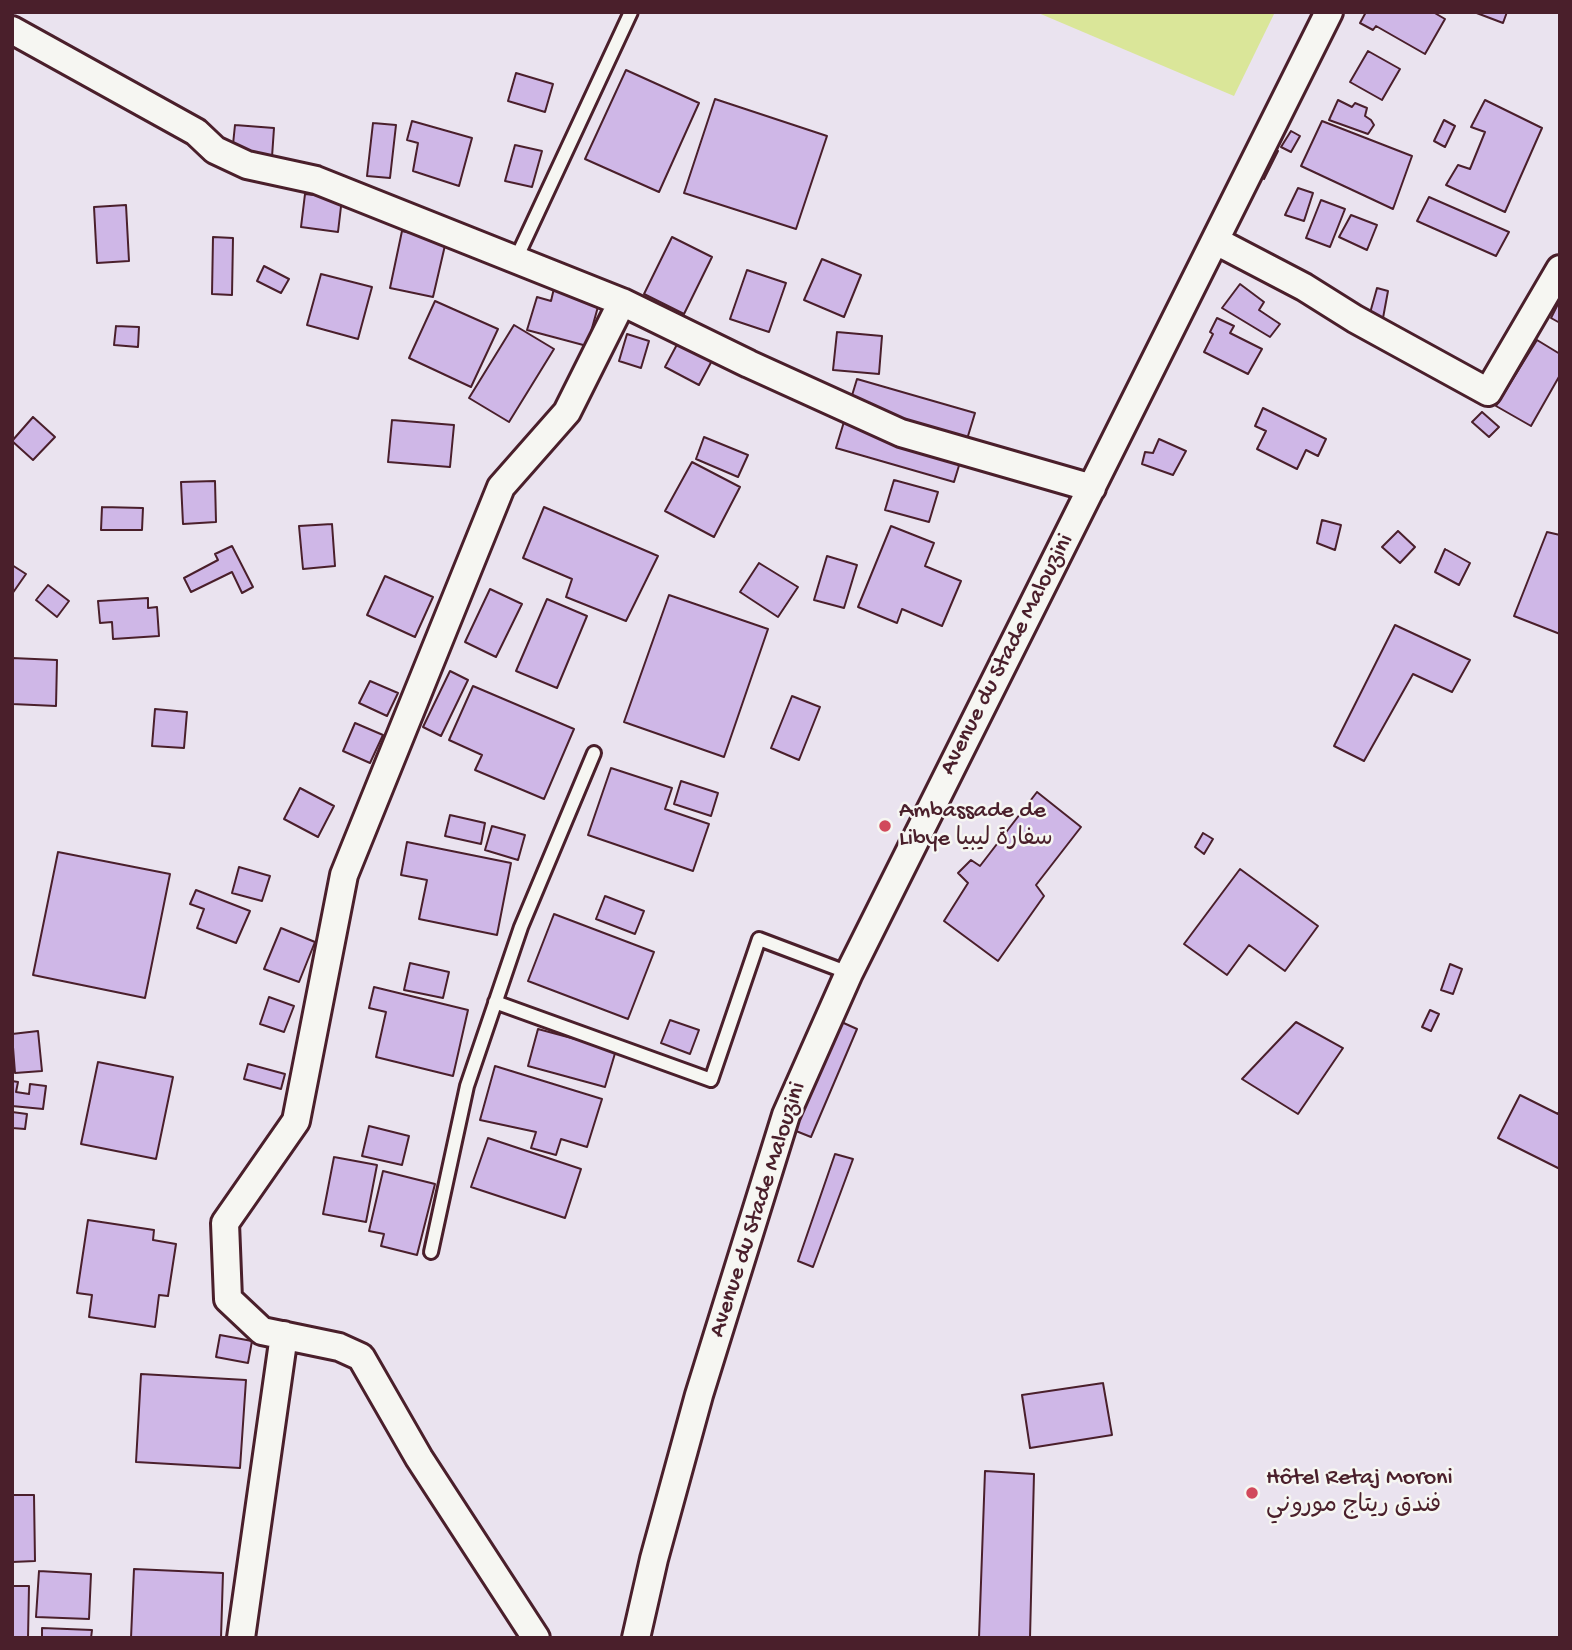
<!DOCTYPE html>
<meta charset="utf-8">
<style>
body{margin:0}
#map{position:relative;width:1572px;height:1650px;overflow:hidden;background:#eae3ef;font-family:"Gochi Hand",sans-serif}
canvas{display:block}
.frame{position:absolute;inset:0;border:14px solid #4a1f2b;pointer-events:none}
</style>
<div id="map">
<canvas width="1572" height="1650"></canvas>
<div class="frame"></div>
</div>
<script>
const g = document.querySelector('canvas').getContext('2d');
g.lineJoin = 'round';
function paint(path, color) { g.fillStyle = color; g.fill(path, 'evenodd'); }
const poly = rows => new Path2D(rows.map(r => 'M' + r).join(''));
function trace(path, color, width, dash) { g.strokeStyle = color; g.lineWidth = width; g.lineCap = dash ? 'butt' : 'round'; g.setLineDash(dash || []); g.stroke(path); }
function write(font, color, halo, rows, align = 'center') {
  g.font = font + ' "Gochi Hand","Playpen Sans Arabic",sans-serif'; g.lineWidth = 5; g.setLineDash([]); g.textBaseline = 'middle'; g.strokeStyle = halo; g.fillStyle = color; for (const [text, x, y, turn = 0] of rows) {
    g.save(); g.translate(x, y); g.rotate((+turn || 0) * Math.PI / 180); g.textAlign = isNaN(turn) ? turn : align; if (halo) g.strokeText(text, 0, 0); g.fillText(text, 0, 0); g.restore();
  }
}
paint(poly([
 [1036,12,1275,12,1234,96]
]), '#dae699');
const building = poly([
 [1366,12,1433,12,1445,19,1425,54,1376,26,1373,30,1360,23,1366,12],
 [1474,12,1507,12,1503,23,1474,12],
 [1368,51,1400,69,1382,100,1350,82,1368,51],
 [626,70,699,103,659,192,585,159,626,70],
 [516,73,553,84,545,112,508,101,516,73],
 [715,99,827,136,796,229,684,193,715,99],
 [1338,100,1352,107,1355,103,1367,108,1365,116,1371,120,1374,125,1368,134,1329,120,1338,100],
 [1485,100,1542,128,1505,212,1446,185,1458,165,1470,169,1485,132,1471,127,1485,100],
 [1444,120,1455,126,1445,147,1434,141,1444,120],
 [412,121,472,138,459,186,413,171,418,143,407,140,412,121],
 [1322,121,1412,156,1393,209,1301,166,1322,121],
 [373,123,396,125,390,178,367,176,373,123],
 [235,125,274,128,272,157,232,154,235,125],
 [1291,131,1300,136,1291,152,1281,147,1291,131],
 [515,145,542,151,532,187,505,181,515,145],
 [1269,147,1278,151,1264,179,1255,174,1269,147],
 [1298,188,1313,193,1304,221,1285,215,1298,188],
 [305,194,342,198,338,232,301,227,305,194],
 [1429,197,1509,232,1496,256,1417,221,1429,197],
 [1321,200,1345,209,1330,247,1306,238,1321,200],
 [126,205,129,261,97,263,94,207,126,205],
 [1351,215,1377,225,1367,250,1339,237,1351,215],
 [402,231,446,241,433,297,390,288,402,231],
 [213,237,233,238,232,295,212,294,213,237],
 [672,237,712,257,684,314,644,294,672,237],
 [822,259,861,275,844,317,804,300,822,259],
 [264,266,289,279,281,293,257,281,264,266],
 [747,270,786,283,769,332,730,319,747,270],
 [321,274,372,287,358,339,307,325,321,274],
 [555,284,601,296,587,346,527,330,537,297,551,301,555,284],
 [1240,284,1264,302,1259,310,1280,324,1270,337,1222,308,1240,284],
 [1377,288,1388,291,1383,318,1370,313,1377,288],
 [1560,300,1560,323,1551,318,1560,300],
 [435,301,498,329,471,387,409,358,435,301],
 [1217,318,1234,326,1230,333,1262,349,1248,374,1204,352,1213,334,1210,332,1217,318],
 [514,325,554,349,509,422,469,398,514,325],
 [116,326,139,327,138,347,114,345,116,326],
 [837,332,882,336,879,374,833,370,837,332],
 [627,334,649,341,641,368,619,361,627,334],
 [681,337,715,355,699,385,665,367,681,337],
 [1537,340,1560,354,1560,375,1531,426,1496,406,1537,340],
 [857,379,975,413,954,482,836,448,857,379],
 [1263,408,1326,439,1318,456,1306,450,1297,469,1257,449,1266,431,1255,426,1263,408],
 [1482,412,1499,427,1489,437,1472,422,1482,412],
 [33,417,55,437,33,460,12,441,33,417],
 [392,420,454,425,450,467,388,462,392,420],
 [704,437,748,455,738,477,696,459,704,437],
 [1159,439,1186,451,1173,475,1142,464,1145,452,1153,453,1159,439],
 [692,462,740,487,714,537,665,511,692,462],
 [894,480,938,492,929,522,885,510,894,480],
 [215,481,216,522,183,524,181,482,215,481],
 [102,507,143,508,142,530,101,530,102,507],
 [544,507,658,556,626,621,566,597,572,579,523,558,544,507],
 [1322,520,1341,525,1335,550,1317,543,1322,520],
 [332,524,335,566,303,569,299,526,332,524],
 [891,526,934,543,925,566,961,581,942,626,902,609,897,623,858,607,891,526],
 [1398,531,1415,547,1400,563,1382,547,1398,531],
 [1547,532,1560,535,1560,634,1514,616,1547,532],
 [232,546,253,587,242,593,232,572,191,592,184,578,218,560,215,554,232,546],
 [1445,549,1470,563,1459,585,1435,572,1445,549],
 [827,556,857,565,844,608,814,600,827,556],
 [759,563,798,587,778,617,740,592,759,563],
 [12,565,26,574,12,594,12,565],
 [385,576,433,597,415,637,367,615,385,576],
 [48,585,69,601,57,617,36,600,48,585],
 [490,589,522,604,496,657,465,642,490,589],
 [669,595,768,629,724,757,624,722,669,595],
 [148,598,148,608,157,607,159,636,113,639,112,622,100,623,98,601,148,598],
 [547,599,587,616,557,688,516,671,547,599],
 [1395,625,1470,660,1452,692,1413,674,1364,761,1334,746,1395,625],
 [12,658,57,660,56,706,12,704,12,658],
 [450,671,468,680,441,736,423,727,450,671],
 [370,681,398,693,387,716,359,703,370,681],
 [473,686,574,729,544,799,475,770,482,755,449,740,473,686],
 [792,696,820,707,799,760,771,748,792,696],
 [155,709,187,712,184,748,152,746,155,709],
 [355,723,383,735,370,763,343,751,355,723],
 [611,768,672,788,665,809,709,824,693,871,588,835,611,768],
 [681,781,718,793,711,816,674,804,681,781],
 [300,788,334,806,318,837,284,819,300,788],
 [1037,792,1081,827,1036,885,1044,896,998,961,944,921,968,883,958,873,971,860,980,866,1037,792],
 [450,815,485,823,481,844,445,836,450,815],
 [492,826,525,835,518,860,485,850,492,826],
 [1203,833,1213,839,1204,854,1195,847,1203,833],
 [407,842,511,863,497,935,419,919,427,880,401,875,407,842],
 [58,852,170,874,145,998,33,975,58,852],
 [239,867,270,876,262,901,232,893,239,867],
 [1240,869,1318,926,1285,971,1249,945,1227,975,1184,944,1240,869],
 [196,890,250,911,236,943,197,928,204,909,190,904,196,890],
 [605,896,644,911,635,934,596,919,605,896],
 [554,914,654,952,628,1019,528,981,554,914],
 [281,928,315,942,299,982,264,969,281,928],
 [410,963,449,972,443,998,404,990,410,963],
 [1450,964,1462,969,1453,994,1441,990,1450,964],
 [374,987,468,1010,453,1076,376,1057,386,1012,369,1008,374,987],
 [269,997,294,1006,284,1032,260,1024,269,997],
 [1430,1010,1439,1014,1431,1031,1422,1027,1430,1010],
 [670,1020,699,1030,690,1054,661,1043,670,1020],
 [837,1020,857,1029,811,1137,791,1129,837,1020],
 [1296,1022,1343,1048,1298,1114,1242,1079,1296,1022],
 [538,1029,616,1050,605,1087,528,1066,538,1029],
 [38,1031,42,1071,15,1073,12,1034,38,1031],
 [98,1062,173,1077,156,1159,81,1144,98,1062],
 [248,1064,285,1074,281,1089,244,1079,248,1064],
 [495,1066,602,1099,587,1147,561,1139,556,1155,531,1148,536,1132,480,1120,495,1066],
 [12,1081,18,1082,16,1092,29,1094,30,1084,46,1086,43,1109,12,1106,12,1081],
 [1520,1095,1558,1114,1560,1110,1560,1169,1498,1138,1520,1095],
 [12,1112,27,1114,25,1129,12,1128,12,1112],
 [369,1126,409,1136,402,1165,362,1156,369,1126],
 [488,1138,581,1169,565,1218,471,1187,488,1138],
 [835,1154,853,1159,813,1267,798,1261,835,1154],
 [334,1157,377,1165,366,1222,323,1214,334,1157],
 [383,1171,435,1184,417,1255,381,1246,384,1234,369,1231,383,1171],
 [88,1220,154,1230,153,1240,176,1244,168,1296,159,1295,155,1327,89,1317,92,1295,77,1293,88,1220],
 [220,1335,252,1341,248,1363,216,1357,220,1335],
 [141,1374,246,1380,240,1468,136,1462,141,1374],
 [1103,1383,1112,1435,1030,1448,1022,1395,1103,1383],
 [985,1471,1034,1474,1030,1638,979,1638,985,1471],
 [12,1495,34,1495,35,1561,12,1562,12,1495],
 [134,1569,223,1573,221,1638,131,1638,134,1569],
 [39,1571,91,1574,89,1619,36,1617,39,1571],
 [12,1586,29,1586,28,1638,12,1638,12,1586],
 [42,1628,92,1630,91,1638,42,1638,42,1628]
]);
paint(building, '#cfb7e7');
trace(building, '#4a1f2b', 2);
const lane = poly([
 [515,261,631,12],
 [495,1002,711,1080,759,939,849,973],
 [431,1252,467,1086,521,927,594,753]
]);
const street = poly([
 [12,30,196,132,215,150,247,165,316,180,622,302,749,364,901,433,1092,488],
 [1216,241,1304,287,1355,319,1488,392,1560,269],
 [241,1638,284,1335],
 [536,1638,419,1458,361,1357,339,1347,262,1331,228,1299,225,1223,296,1121,344,875,501,487,567,412,622,302],
 [636,1638,654,1559,699,1395,786,1115,849,973,1329,12]
]);
trace(lane, '#4a1f2b', 18);
trace(street, '#4a1f2b', 32);
trace(lane, '#f6f6f2', 12);
trace(street, '#f6f6f2', 26);
for (const [x, y, r, color] of [
 [885,826,7,"#d1495b"],
 [1252,1493,7,"#d1495b"]
]) { const dot = new Path2D(); dot.arc(x, y, r, 0, 2 * Math.PI); g.fillStyle = color; g.fill(dot); trace(dot, '#f6f6f2', 2.5); }
write('24px', '#4a1f2b', '#f6f6f2', [
 ["Avenue du Stade Malouzini",1008,655,-63],
 ["Avenue du Stade Malouzini",759,1210,-72]
]);
write('24px', '#4a1f2b', '#f6f6f2', [
 ["Ambassade de",899,812],
 ["Libye سفارة ليبيا",899,840],
 ["Hôtel Retaj Moroni",1266,1479],
 ["فندق ريتاج موروني",1266,1507]
], 'left');
</script>
